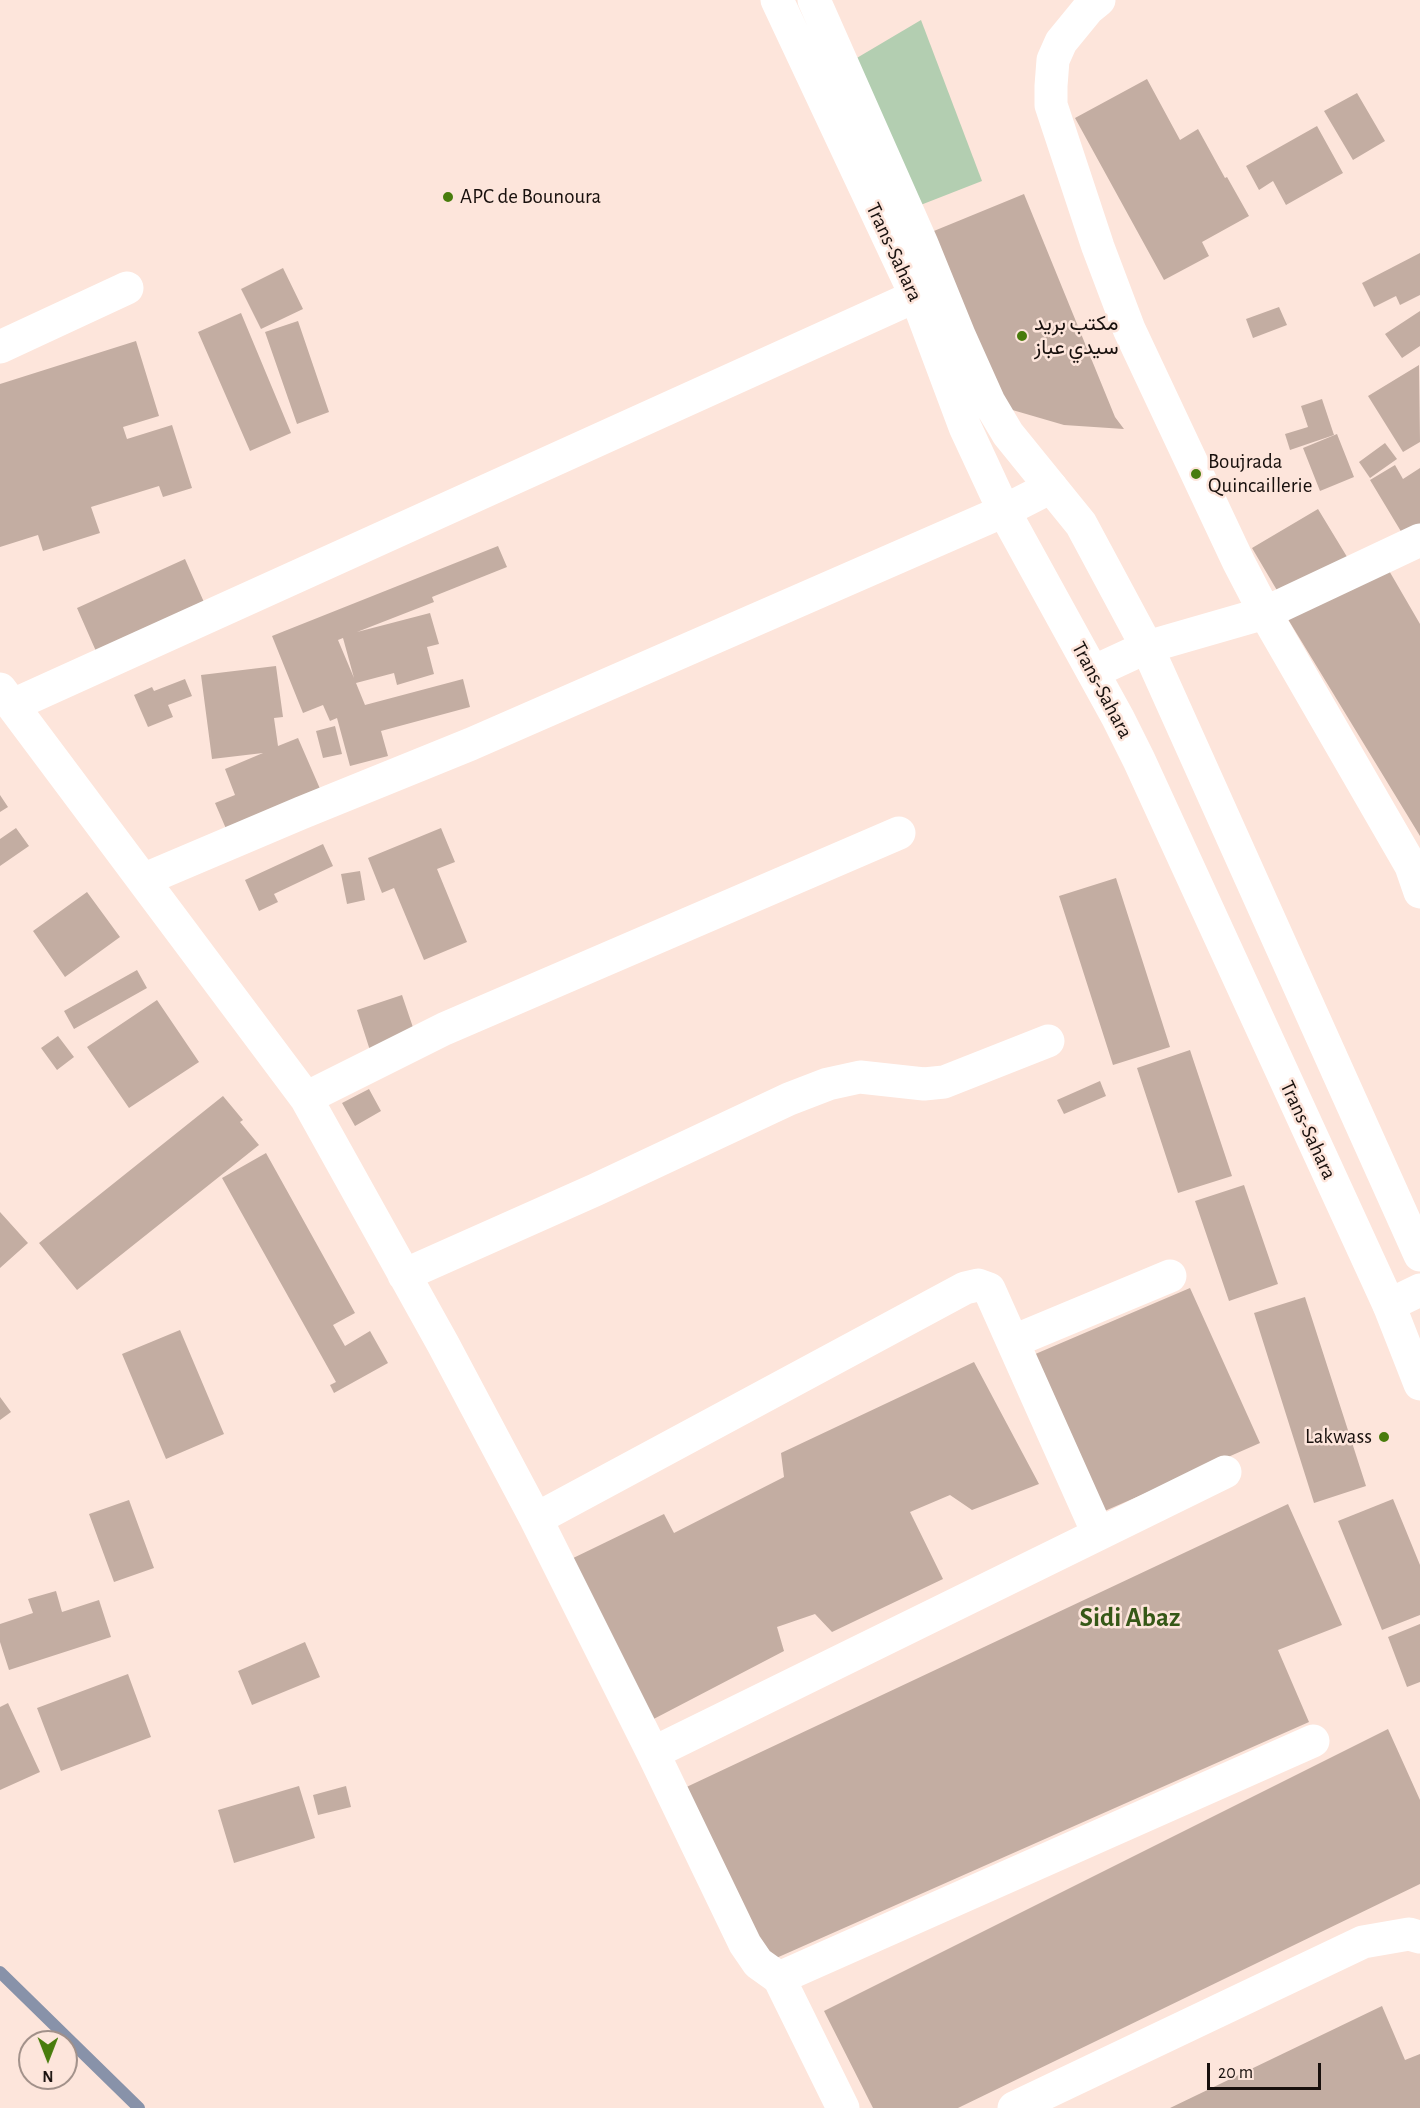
<!DOCTYPE html>
<meta charset="utf-8">
<style>
body{margin:0}
#map{position:relative;width:1420px;height:2108px;overflow:hidden;background:#fde5db;font-family:"Alegreya Sans",sans-serif}
canvas{display:block}
.north{position:absolute;left:18px;top:2030px;width:60px;height:60px;box-sizing:border-box;background:#fde5db;border:2px solid #a19089;border-radius:50%;rotate:180deg;font-size:16px;font-weight:700;line-height:24px;text-align:center;color:#18100d}
.north::after{content:'';display:block;margin:auto;width:21px;height:27px;background:#487c0c;clip-path:polygon(50% 0,100% 100%,50% 72%,0 100%)}
.scale{position:absolute;left:1207px;top:2063px;width:114px;height:27px;box-sizing:border-box;border:3px solid #18100d;border-top:0;padding-left:8px;font-size:18px;line-height:21px;white-space:nowrap;color:#18100d;-webkit-text-stroke:4px #fde5db;paint-order:stroke}
</style>
<div id="map">
<canvas width="1420" height="2108"></canvas>
<div class="north">N</div>
<div class="scale">20 m</div>
</div>
<script>
const g = document.querySelector('canvas').getContext('2d');
g.lineJoin = 'round';
function paint(path, color) { g.fillStyle = color; g.fill(path, 'evenodd'); }
const poly = rows => new Path2D(rows.map(r => 'M' + r).join(''));
function trace(path, color, width, dash) { g.strokeStyle = color; g.lineWidth = width; g.lineCap = dash ? 'butt' : 'round'; g.setLineDash(dash || []); g.stroke(path); }
function write(font, color, halo, rows, align = 'center') {
  g.font = font + ' "Alegreya Sans",Vazirmatn,sans-serif'; g.lineWidth = 5; g.setLineDash([]); g.textBaseline = 'middle'; g.strokeStyle = halo; g.fillStyle = color; for (const [text, x, y, turn = 0] of rows) {
    g.save(); g.translate(x, y); g.rotate((+turn || 0) * Math.PI / 180); g.textAlign = isNaN(turn) ? turn : align; if (halo) g.strokeText(text, 0, 0); g.fillText(text, 0, 0); g.restore();
  }
}
paint(poly([
 [921,20,982,181,918,206,850,62]
]), '#b3ceb1');
trace(poly([
 [0,1972,139,2108]
]), '#8892a9', 12);
paint(poly([
 [1147,79,1180,140,1198,129,1225,178,1227,177,1249,216,1202,242,1209,256,1164,280,1075,118],
 [1357,93,1385,141,1353,160,1324,111],
 [1317,126,1343,173,1286,205,1273,181,1259,190,1246,166],
 [1024,194,1115,417,1124,429,1064,425,1009,409,929,233],
 [1420,253,1420,295,1400,305,1396,296,1374,307,1362,283],
 [283,268,303,309,261,329,241,289],
 [1279,307,1287,325,1253,338,1246,319],
 [1420,311,1420,346,1402,358,1385,334],
 [241,313,291,433,250,451,198,332],
 [298,321,329,412,297,424,265,332],
 [136,341,159,416,123,427,127,439,172,425,192,488,163,497,159,486,91,507,100,533,43,551,38,535,0,547,0,384],
 [1419,365,1420,442,1403,452,1368,396],
 [1322,399,1334,435,1290,450,1285,434,1308,427,1301,406],
 [1337,434,1354,477,1320,491,1303,448],
 [1385,443,1397,459,1370,478,1359,462],
 [1395,465,1403,479,1420,468,1420,556,1417,558,1370,480],
 [1318,509,1355,570,1288,609,1252,548],
 [498,546,507,567,432,597,434,602,357,632,430,613,439,644,427,647,434,674,397,685,394,673,356,683,365,705,463,679,470,707,381,731,388,756,350,766,337,718,330,721,323,705,303,713,272,636],
 [343,638,354,678,338,640],
 [185,559,207,609,99,658,77,608],
 [1384,562,1420,624,1420,836,1286,616],
 [276,666,283,717,274,718,278,746,298,738,321,791,227,831,215,803,235,795,225,769,263,753,212,759,201,675],
 [185,679,192,696,168,705,173,717,148,727,134,695,152,687,154,691],
 [335,726,342,754,323,758,316,731],
 [0,795,8,807,0,812],
 [16,828,29,846,0,866,0,839],
 [441,828,455,862,437,869,467,942,424,960,394,888,382,893,368,858],
 [323,844,333,866,274,894,278,902,259,911,245,880],
 [360,871,365,900,347,904,341,874],
 [1116,878,1170,1047,1113,1065,1059,896],
 [87,892,120,937,65,977,33,931],
 [137,970,147,988,74,1029,64,1011],
 [402,995,422,1054,376,1069,357,1010],
 [157,1000,199,1062,129,1108,87,1047],
 [58,1036,74,1057,57,1070,41,1048],
 [1190,1050,1232,1176,1178,1193,1137,1068],
 [1100,1081,1106,1096,1064,1114,1057,1100],
 [369,1089,381,1111,355,1126,342,1103],
 [223,1096,243,1120,240,1122,259,1145,77,1290,39,1243],
 [266,1153,355,1313,333,1325,345,1346,370,1331,388,1363,334,1393,330,1385,336,1382,222,1178],
 [1244,1185,1278,1284,1229,1301,1195,1201],
 [0,1212,28,1243,0,1268],
 [1190,1288,1260,1443,1098,1514,1026,1358],
 [1305,1297,1366,1486,1314,1503,1254,1313],
 [180,1330,224,1434,166,1459,122,1354],
 [974,1362,1039,1484,972,1510,950,1495,910,1512,943,1579,832,1632,815,1614,777,1627,784,1651,646,1723,565,1562,664,1514,674,1533,784,1477,781,1453],
 [0,1397,11,1412,0,1420],
 [1393,1499,1420,1565,1420,1615,1382,1630,1338,1521],
 [129,1500,154,1568,114,1582,89,1514],
 [1288,1504,1342,1625,1278,1650,1309,1722,765,1963,678,1791],
 [56,1591,62,1612,99,1600,111,1637,9,1670,0,1642,0,1624,33,1613,28,1599],
 [1420,1624,1420,1682,1407,1687,1388,1637],
 [305,1642,320,1677,252,1705,238,1671],
 [128,1674,151,1737,61,1771,37,1708],
 [8,1703,40,1772,0,1790,0,1707],
 [1388,1729,1420,1800,1420,1884,958,2108,873,2108,824,2011],
 [299,1786,315,1838,234,1863,218,1810],
 [346,1786,351,1807,318,1815,313,1795],
 [1382,2006,1405,2060,1420,2054,1420,2108,1170,2108]
]), '#c3ada2');
trace(poly([
 [1099,0,1088,9,1061,42,1053,60,1051,86,1051,105,1098,247,1129,329,1239,563,1265,613,1411,866,1420,892],
 [0,347,127,288],
 [1093,672,1147,647,1265,613,1420,540],
 [0,689,306,1098,443,1344,536,1519,653,1753,745,1944,758,1963,779,1978,843,2108],
 [13,705,916,296,939,289],
 [143,880,301,813,471,744,1004,511,1051,487],
 [306,1098,444,1029,899,833],
 [404,1275,595,1190,789,1099,828,1084,860,1077,924,1084,944,1082,1048,1041],
 [1389,1305,1420,1290],
 [1014,1341,1170,1276],
 [536,1519,965,1288,978,1285,989,1289,1098,1533],
 [653,1753,1225,1472],
 [779,1978,1313,1741],
 [1014,2108,1363,1942,1409,1934,1420,1937]
]), '#fff', 33);
trace(poly([
 [777,0,916,296,965,427,1004,511,1118,718,1139,760,1389,1305,1420,1384],
 [814,0,922,244,959,335,989,402,1008,434,1081,524,1147,647,1420,1255]
]), '#fff', 33);
for (const [x, y, r, color] of [
 [448,197,6,"#487c0c"],
 [1022,336,6,"#487c0c"],
 [1196,474,6,"#487c0c"],
 [1384,1437,6,"#487c0c"]
]) { const dot = new Path2D(); dot.arc(x, y, r, 0, 2 * Math.PI); g.fillStyle = color; g.fill(dot); trace(dot, '#fde5db', 2); }
write('21px', '#18100d', '#fde5db', [
 ["APC de Bounoura",460,197],
 ["مكتب بريد",1034,324],
 ["سيدي عباز",1034,348],
 ["Boujrada",1208,462],
 ["Quincaillerie",1208,486],
 ["Lakwass",1372,1437,"right"]
], 'left');
write('21px', '#18100d', '#fde5db', [
 ["Trans-Sahara",894,252,65],
 ["Trans-Sahara",1102,690,62],
 ["Trans-Sahara",1308,1130,65]
]);
write('bold 27px', '#365817', '#fde5db', [
 ["Sidi Abaz",1130,1618]
]);
</script>
